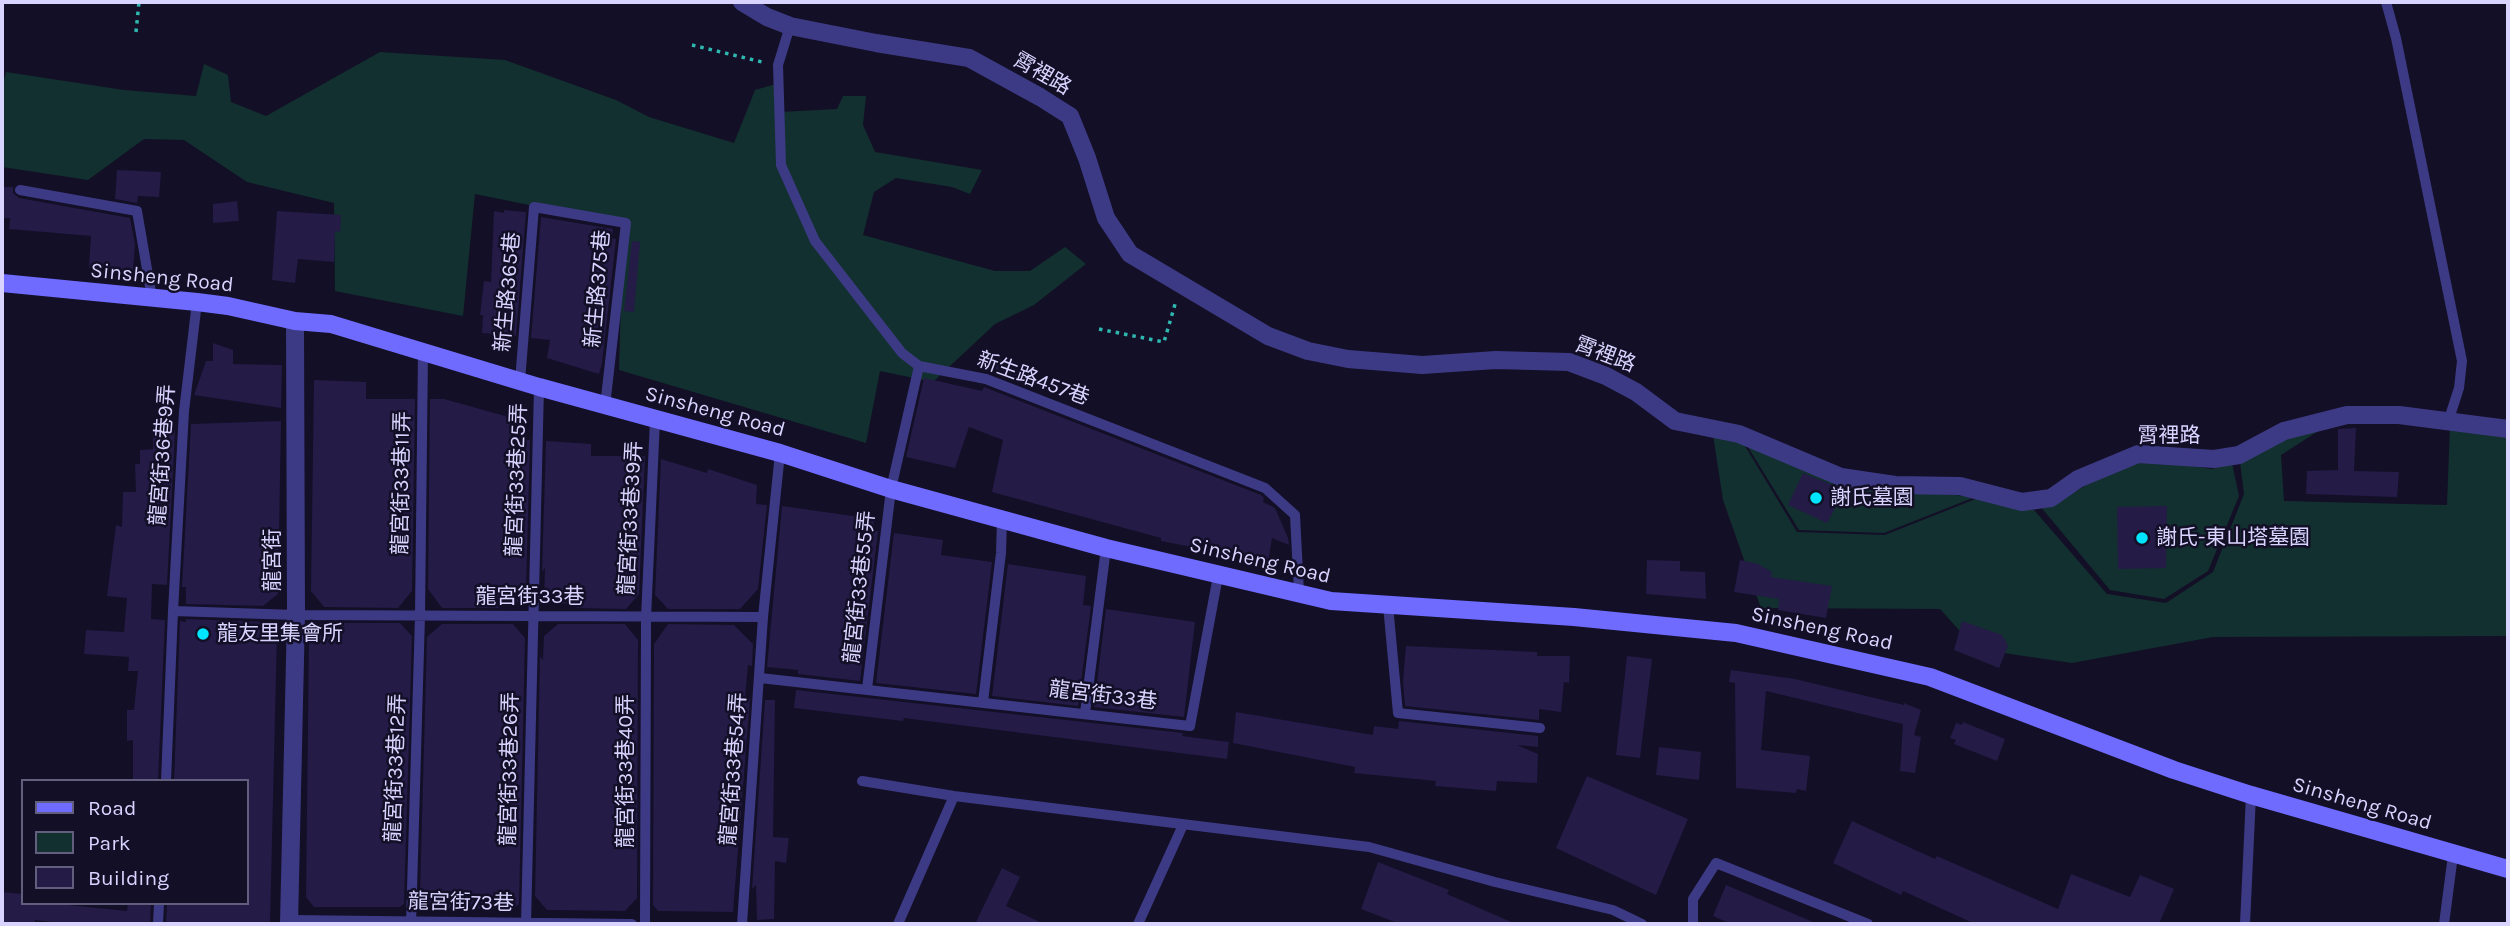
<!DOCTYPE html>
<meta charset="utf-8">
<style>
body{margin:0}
#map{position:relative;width:2510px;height:926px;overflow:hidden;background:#130f26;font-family:Karla,sans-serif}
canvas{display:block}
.frame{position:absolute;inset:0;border:4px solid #d9d4ff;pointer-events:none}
.legend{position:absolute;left:21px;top:779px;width:228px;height:126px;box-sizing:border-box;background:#130f26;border:2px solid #625e7d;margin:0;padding:9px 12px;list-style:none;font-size:21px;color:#d9d4ff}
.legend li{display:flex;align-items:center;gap:14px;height:35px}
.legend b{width:35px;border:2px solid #625e7d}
</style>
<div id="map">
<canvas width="2510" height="926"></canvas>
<div class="frame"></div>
<ul class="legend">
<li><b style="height:9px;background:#6f6bff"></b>Road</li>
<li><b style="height:19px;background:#12302f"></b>Park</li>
<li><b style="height:19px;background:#241b47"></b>Building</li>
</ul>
</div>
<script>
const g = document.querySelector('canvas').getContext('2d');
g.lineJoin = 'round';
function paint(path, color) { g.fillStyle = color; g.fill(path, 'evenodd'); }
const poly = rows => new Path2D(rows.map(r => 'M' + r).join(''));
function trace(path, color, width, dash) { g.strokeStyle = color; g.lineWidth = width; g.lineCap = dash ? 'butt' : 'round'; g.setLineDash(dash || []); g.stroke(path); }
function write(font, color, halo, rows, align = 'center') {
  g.font = font + ' Karla,"Noto Sans TC",sans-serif'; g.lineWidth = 5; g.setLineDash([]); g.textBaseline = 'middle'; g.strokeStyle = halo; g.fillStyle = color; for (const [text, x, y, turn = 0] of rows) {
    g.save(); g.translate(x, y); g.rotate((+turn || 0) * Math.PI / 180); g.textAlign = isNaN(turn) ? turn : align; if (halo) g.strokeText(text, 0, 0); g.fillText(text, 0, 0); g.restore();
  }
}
paint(poly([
 [380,52,505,60,616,100,649,117,734,143,755,90,776,84,780,112,837,109,843,96,866,96,863,125,875,152,982,170,970,194,952,187,896,178,874,192,863,235,995,271,1030,271,1065,247,1086,264,1034,305,995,324,933,382,880,371,866,443,619,370,623,224,475,194,463,316,335,291,334,203,247,182,184,140,144,139,88,180,2,167,2,88,6,72,124,90,196,96,204,64,228,75,231,102,266,116],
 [2334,421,2281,455,2284,501,2447,505,2450,425,2507,432,2508,636,2213,637,2072,663,1976,649,1940,609,1761,608,1723,500,1713,435,1742,441,1797,532,1885,535,1978,498,2034,510,2107,594,2166,603,2213,572,2244,494,2240,462,2285,432],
 [1743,439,1846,484,1975,497,1884,533,1799,530],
 [2159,461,2212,469,2232,463,2239,496,2208,571,2164,599,2110,590,2040,506,2055,502,2128,463]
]), '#12302f');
paint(poly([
 [117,170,161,172,159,197,138,196,137,203,115,199],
 [2,187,13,187,13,193,19,198,130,218,135,244,133,272,89,268,91,236,9,229,10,218,3,218],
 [237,201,239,221,213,223,213,204],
 [504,210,526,212,516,336,482,333,483,315,480,315,484,281,491,282,494,211,504,213],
 [277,211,341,215,340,232,335,231,334,262,298,259,295,283,272,280],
 [541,217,613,229,612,238,616,239,602,364,599,374,547,358,550,340,531,338],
 [632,241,640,242,634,312,624,311],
 [213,343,233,350,233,364,282,365,281,408,194,395,206,361,213,361],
 [995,357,1024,369,1019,383,989,372],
 [924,378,982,391,984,387,1261,495,1264,498,1263,502,1275,508,1288,538,1289,545,1272,538,1268,563,1244,558,1203,544,1202,549,1161,541,1161,538,992,492,1003,440,969,427,955,468,906,457],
 [314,380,366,382,366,399,415,399,412,591,398,608,324,607,311,591],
 [430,399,444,399,516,419,517,427,526,427,526,440,530,440,526,592,517,603,496,602,500,608,442,608,428,589],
 [281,421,278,594,263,606,186,604,186,587,182,587,191,424],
 [2356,428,2354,471,2399,472,2397,497,2306,494,2307,471,2338,470,2338,429],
 [175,431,167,585,152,584,151,619,165,620,158,781,133,781,133,740,127,741,127,710,134,710,138,671,128,671,129,657,84,654,86,630,124,632,127,598,107,596,116,525,122,527,123,492,136,492,135,464,140,464,140,450,153,449,153,432],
 [546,441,591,444,591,456,645,456,639,594,626,609,575,608,581,604,544,603,545,568,542,572],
 [661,459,707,473,708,469,757,485,756,504,767,505,758,589,740,609,668,609,655,595],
 [1803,473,1845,490,1827,523,1788,505],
 [782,506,874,519,873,531,878,531,860,681,798,674,798,670,767,667],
 [2167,506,2166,568,2118,569,2117,507],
 [894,533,943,540,941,555,992,562,976,694,876,683],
 [1647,560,1680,561,1680,571,1705,572,1706,599,1646,594],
 [1740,560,1758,564,1772,572,1771,577,1832,586,1826,618,1778,610,1779,599,1734,592],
 [1008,564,1086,576,1083,605,1091,606,1078,706,992,696],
 [1106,609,1195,622,1184,717,1094,707],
 [186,619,267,622,277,633,270,924,166,924,167,903,247,903,247,781,174,781,180,621,186,622],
 [1962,621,2002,635,2008,646,1999,668,1954,650],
 [322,623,400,623,412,636,404,904,400,907,314,907,306,897,309,636],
 [442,624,513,624,525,638,519,904,513,909,432,908,420,893,427,637],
 [558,624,625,624,638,640,637,898,625,911,547,910,535,896,540,656,543,660,544,636],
 [668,624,734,625,753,644,752,666,748,665,745,698,750,699,733,912,658,911,653,905,654,644],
 [1406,646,1537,652,1537,656,1570,656,1569,683,1564,682,1561,712,1539,709,1539,720,1405,706,1403,681],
 [1627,656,1652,659,1640,758,1616,755],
 [1731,670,1795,679,1904,705,1904,703,1921,710,1914,735,1921,737,1915,773,1900,771,1903,724,1766,691,1761,750,1810,756,1806,791,1797,789,1796,793,1736,788,1735,683,1729,682],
 [796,690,1183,733,1182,736,1229,742,1227,759,904,718,903,721,794,708],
 [765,700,775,700,773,837,789,838,786,863,775,861,774,919,757,920,756,885,752,889],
 [1236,712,1373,735,1374,726,1398,729,1399,721,1538,736,1538,747,1517,745,1538,754,1537,783,1497,781,1496,791,1435,786,1436,781,1354,773,1355,767,1233,743],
 [1963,722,2005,739,1997,761,1954,744,1956,740,1950,738,1956,723,1962,725],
 [1659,747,1701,752,1699,780,1656,775],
 [1587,776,1688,819,1656,895,1556,848],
 [1852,821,1935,859,1937,856,2058,909,2071,874,2130,897,2140,875,2174,889,2159,924,1975,924,1903,891,1901,895,1833,863],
 [1378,862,1449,890,1447,894,1516,924,1400,924,1361,909],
 [1002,868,1020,877,1006,906,1044,924,975,924],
 [1726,885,1818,924,1731,924,1713,916],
 [2,892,23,894,23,903,68,903,68,905,127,911,128,903,151,903,150,924,66,924,35,920,35,924,2,924]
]), '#241b47');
trace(poly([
 [136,32,139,2],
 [692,45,762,62],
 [1099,329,1164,342,1176,301]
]), '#2fb8b0', 3.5, [3.5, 5]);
trace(poly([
 [2386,2,2396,38,2462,361,2459,388,2448,422],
 [790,26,778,65,781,165,815,241,902,353,919,366,986,379,1265,488,1295,515,1299,593],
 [20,190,137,211,152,298],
 [520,381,534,207,626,223,605,406],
 [1388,605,1398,713,1540,728],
 [173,611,296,615,763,617],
 [760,678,1190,726,1218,576],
 [867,689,891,489,919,366],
 [983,702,1001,553,1002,519],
 [1085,713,1106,548],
 [166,781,173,611,184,411,197,302],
 [862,781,954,796,1369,847,1495,882,1613,910,1642,924],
 [290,920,632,924],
 [158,924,159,903],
 [411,924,420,616,423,351],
 [526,924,539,387],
 [645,924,646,618,655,420],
 [742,924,763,617,780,453],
 [898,924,954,796],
 [1138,924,1183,825],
 [1693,924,1693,899,1716,863,1868,924],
 [2245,924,2251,795],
 [2444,924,2453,855]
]), '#3d3a85', 10);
trace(poly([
 [742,2,767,17,790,26,876,43,969,58,1040,97,1070,116,1087,158,1106,218,1130,254,1268,336,1308,351,1348,359,1422,365,1496,360,1569,362,1606,376,1636,392,1675,421,1739,434,1841,477,1895,485,1960,486,2022,502,2051,498,2078,479,2138,454,2214,459,2239,455,2284,431,2347,415,2399,415,2508,429],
 [289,924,296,615,295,321]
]), '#3d3a85', 18);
trace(poly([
 [2,283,197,302,228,306,295,321,331,324,539,387,780,453,891,489,1106,548,1331,601,1574,617,1736,633,1930,677,2174,770,2251,795,2508,869]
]), '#6f6bff', 18);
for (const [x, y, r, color] of [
 [1816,498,7,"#00e5ff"],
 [2142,538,7,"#00e5ff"],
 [203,634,7,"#00e5ff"]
]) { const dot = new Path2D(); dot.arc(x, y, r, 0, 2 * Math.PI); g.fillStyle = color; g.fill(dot); trace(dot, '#130f26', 2.5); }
write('21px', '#d9d4ff', '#130f26', [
 ["霄裡路",1042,74,30],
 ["Sinsheng Road",162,278,6],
 ["新生路375巷",598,289,-85],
 ["新生路365巷",508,292,-85],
 ["霄裡路",1605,355,21],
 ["新生路457巷",1033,379,20],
 ["Sinsheng Road",715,412,15],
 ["霄裡路",2169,436],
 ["龍宮街36巷9弄",163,455,-86],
 ["龍宮街33巷25弄",517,480,-88],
 ["龍宮街33巷11弄",402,483,-89],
 ["龍宮街33巷39弄",631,518,-87],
 ["龍宮街",273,560,-90],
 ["Sinsheng Road",1260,561,13],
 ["龍宮街33巷55弄",860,587,-84],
 ["龍宮街33巷",530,597],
 ["Sinsheng Road",1822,629,12],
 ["龍宮街33巷",1103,696,7],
 ["龍宮街33巷12弄",396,768,-88],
 ["龍宮街33巷26弄",510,769,-89],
 ["龍宮街33巷54弄",734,769,-86],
 ["龍宮街33巷40弄",626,771,-90],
 ["Sinsheng Road",2362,804,16],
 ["龍宮街73巷",461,903,1]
]);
write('21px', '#d9d4ff', '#130f26', [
 ["謝氏墓園",1830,498],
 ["謝氏-東山塔墓園",2156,538],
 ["龍友里集會所",217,634]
], 'left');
</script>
